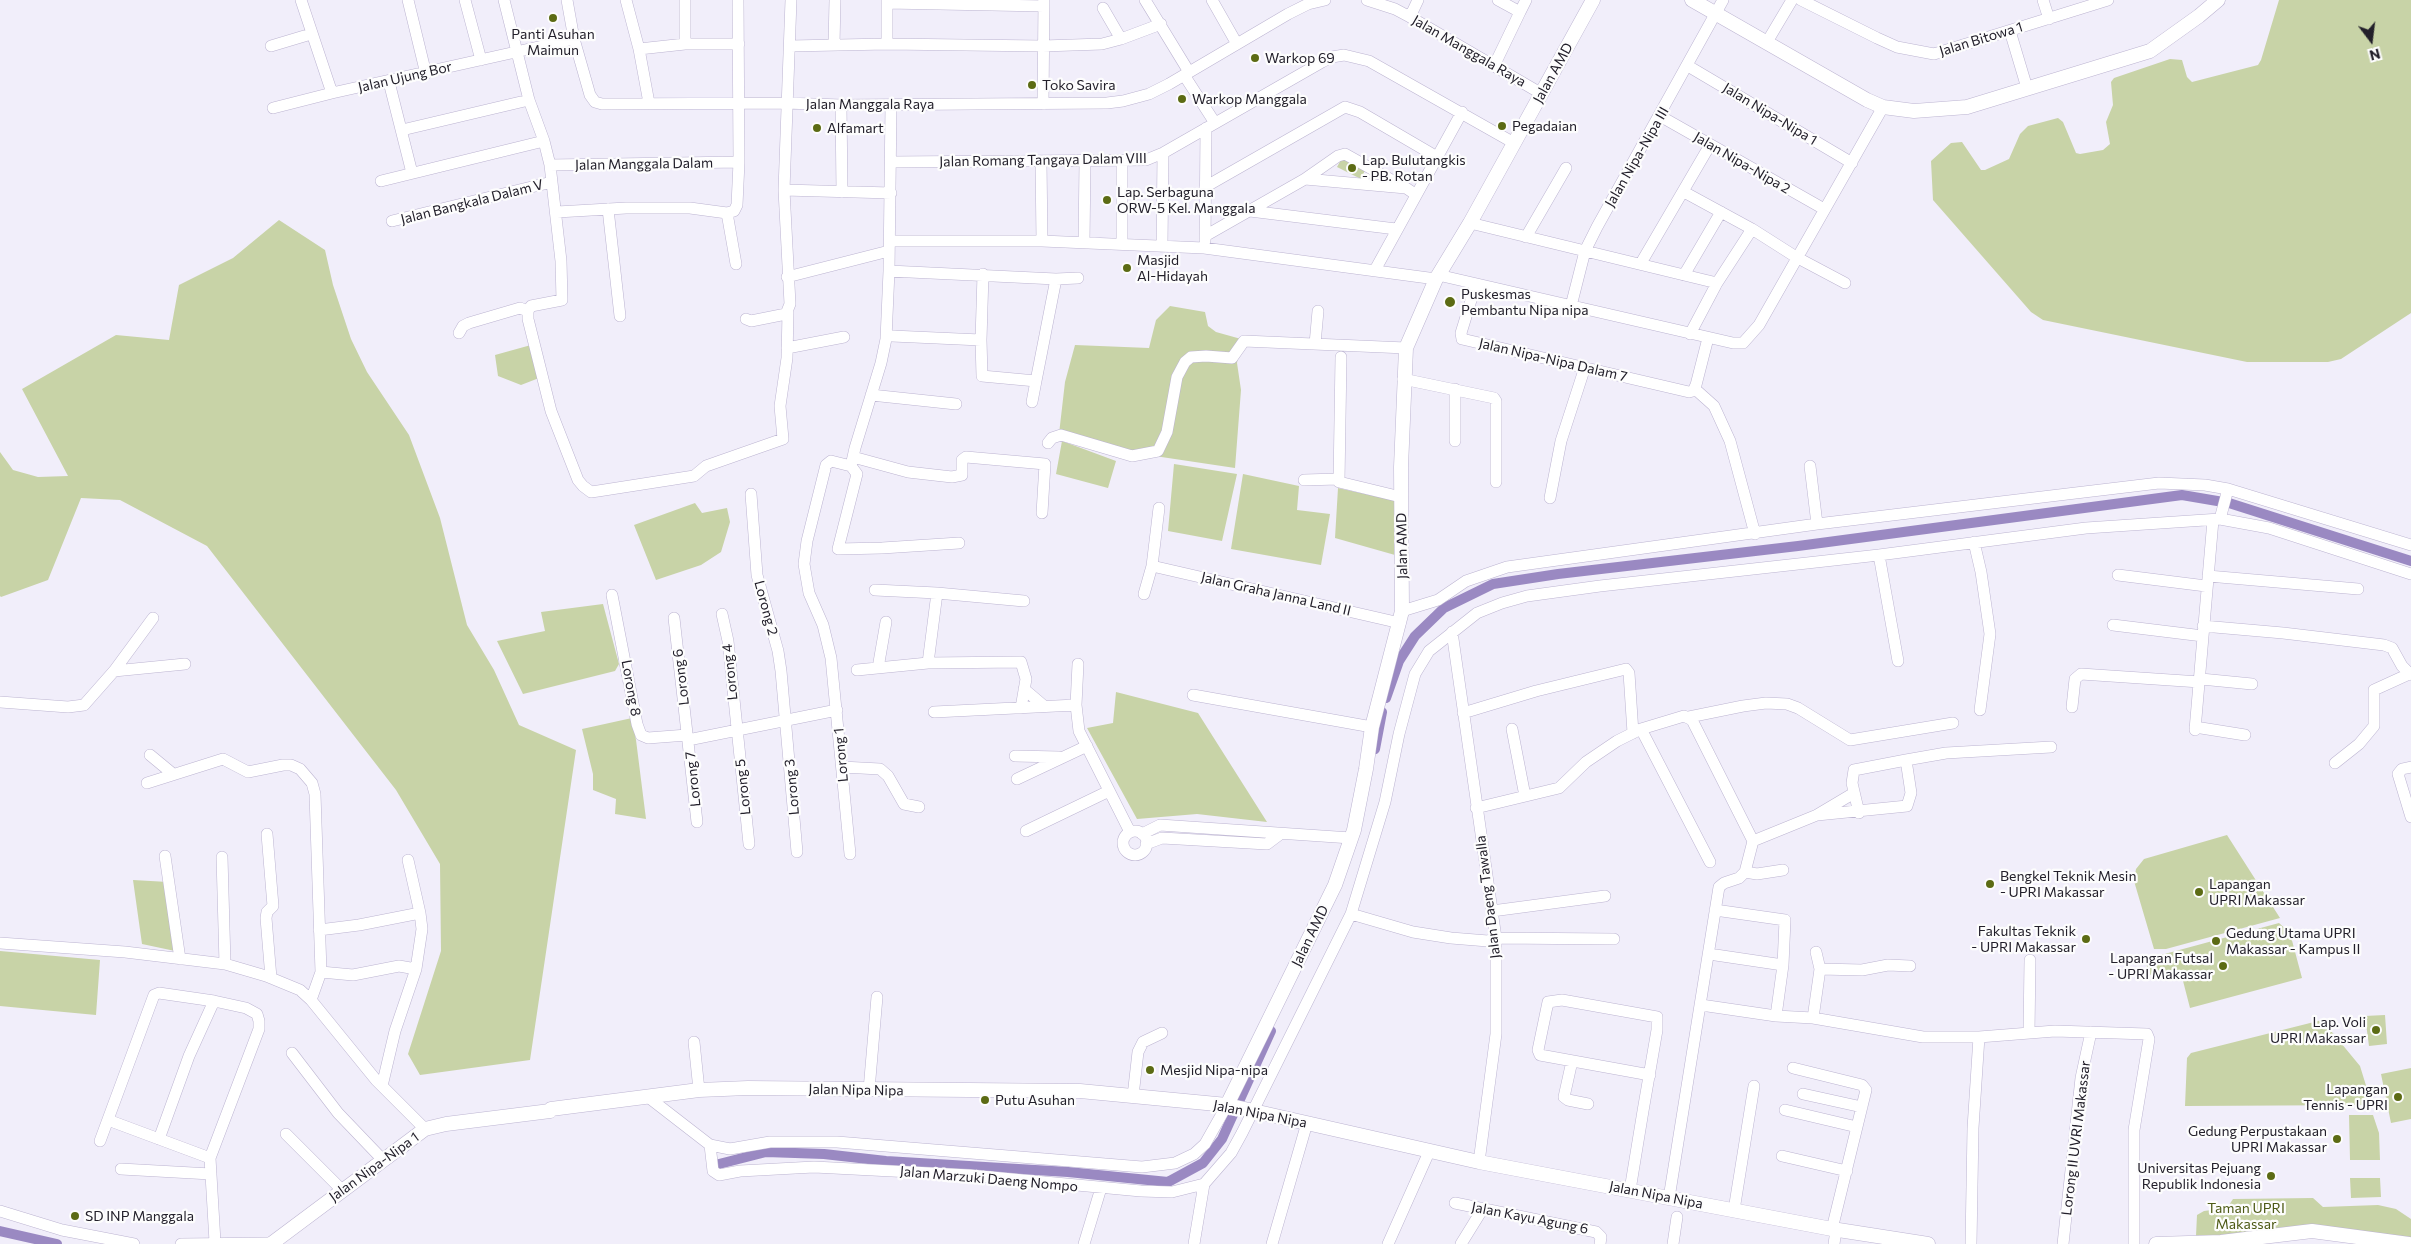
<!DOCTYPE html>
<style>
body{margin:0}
#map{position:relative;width:2411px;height:1244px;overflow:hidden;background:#f1eefa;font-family:Commissioner,sans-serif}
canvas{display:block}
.north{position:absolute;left:2346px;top:15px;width:50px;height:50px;-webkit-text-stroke:4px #fdfdfd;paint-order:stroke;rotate:165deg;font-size:14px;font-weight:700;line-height:20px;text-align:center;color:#23202b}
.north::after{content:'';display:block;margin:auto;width:18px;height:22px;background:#23202b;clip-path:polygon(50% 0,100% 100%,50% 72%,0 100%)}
</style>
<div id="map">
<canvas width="2411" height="1244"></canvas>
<div class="north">N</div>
</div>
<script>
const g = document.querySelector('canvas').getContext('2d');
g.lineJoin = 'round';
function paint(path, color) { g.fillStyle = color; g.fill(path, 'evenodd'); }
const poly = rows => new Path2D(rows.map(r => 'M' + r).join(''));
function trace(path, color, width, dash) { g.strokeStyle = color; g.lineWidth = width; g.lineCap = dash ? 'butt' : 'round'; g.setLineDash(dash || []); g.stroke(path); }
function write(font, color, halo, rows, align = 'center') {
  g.font = font + ' Commissioner,sans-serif'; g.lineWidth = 4.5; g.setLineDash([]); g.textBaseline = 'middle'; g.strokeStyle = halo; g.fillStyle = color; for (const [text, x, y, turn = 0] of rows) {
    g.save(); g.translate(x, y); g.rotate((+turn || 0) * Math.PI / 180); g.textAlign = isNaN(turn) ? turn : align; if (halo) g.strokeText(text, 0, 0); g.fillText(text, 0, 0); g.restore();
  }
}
paint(poly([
 [2279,0,2411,0,2411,313,2341,359,2328,362,2247,362,2043,320,2031,312,1933,200,1931,161,1951,143,1962,142,1981,170,1985,170,2009,159,2020,134,2028,126,2058,118,2063,122,2076,153,2080,154,2103,150,2110,144,2106,122,2113,105,2111,82,2114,78,2170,59,2182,60,2187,77,2192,82,2258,65,2261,60],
 [1343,156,1366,168,1361,179,1337,167],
 [279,220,325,250,333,285,351,339,367,372,409,435,440,518,467,625,494,670,519,725,576,750,530,1060,420,1075,408,1054,441,951,440,864,396,790,207,546,120,500,81,498,48,580,1,597,0,596,0,452,13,470,38,477,68,476,22,389,116,335,169,340,179,285,233,258],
 [1170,306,1205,312,1208,326,1216,332,1241,339,1237,363,1241,390,1235,468,1128,452,1059,434,1065,382,1075,345,1149,348,1156,320],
 [531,345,539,378,521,385,498,376,495,355],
 [1062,441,1116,461,1108,488,1056,474],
 [1174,464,1237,474,1222,541,1168,531],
 [1243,474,1299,486,1297,510,1330,514,1321,565,1231,549],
 [1338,488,1397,501,1395,555,1335,538],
 [695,503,702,513,727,508,730,522,721,552,701,565,656,580,634,525],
 [603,604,619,664,615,671,523,694,497,641,545,631,541,612],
 [1116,692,1198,713,1267,822,1197,814,1137,819,1087,728,1113,723],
 [632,718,636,740,646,819,615,814,616,799,593,790,593,774,582,729],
 [2227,835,2280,918,2166,949,2154,949,2134,881,2136,869,2144,859],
 [133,880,168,882,175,951,142,944],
 [2279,923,2290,933,2302,978,2190,1008,2182,977,2169,973,2148,975,2146,959],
 [0,951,100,960,96,1015,0,1006],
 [2385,1015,2387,1044,2369,1046,2365,1016],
 [2322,1020,2360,1066,2372,1105,2185,1106,2187,1058,2191,1053],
 [2411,1068,2411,1119,2391,1123,2381,1074],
 [2349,1115,2373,1115,2379,1133,2380,1160,2350,1160],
 [2350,1178,2380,1178,2381,1197,2351,1198],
 [2313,1198,2323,1207,2378,1205,2396,1209,2411,1219,2411,1240,2227,1235,2196,1236,2197,1215,2204,1211,2227,1208,2233,1199]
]), '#c8d3a7');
trace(poly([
 [1386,698,1399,661,1415,636,1444,608,1493,584,1558,574,1798,546,2182,495,2229,503,2411,561],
 [1375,749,1382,712],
 [719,1164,766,1152,824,1154,886,1161,1068,1172,1168,1182,1203,1163,1222,1139,1271,1031],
 [0,1231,57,1244]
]), '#9a89c2', 10);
const minor = poly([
 [301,0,332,93,574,39],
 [408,0,426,74],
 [465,0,481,60],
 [504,0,529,100,544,141,550,165,561,261,562,300,531,306,528,311,528,319,551,411,578,480,583,486,591,492,598,491,694,476,706,466,783,439,780,406,787,358,788,312],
 [567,0,574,39,590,95,595,102,602,104,786,103,841,105,1107,103,1123,101,1149,94,1169,84,1288,14,1308,4,1325,0],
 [626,0,639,49,649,103],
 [685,0,685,44,739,44],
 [887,0,887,44,1043,46,1102,44,1121,39],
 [1145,0,1189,72],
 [1212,0,1237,44],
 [1367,0,1395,9,1410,17,1542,94],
 [1498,0,1520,12,1526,0],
 [1801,0,1877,38,1897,47,1934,54,2108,0],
 [2043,0,2049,19],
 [887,3,1044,6],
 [1103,8,1121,39,1161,24],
 [1410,17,1418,0],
 [2010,31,2027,88],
 [1767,42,1792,0],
 [834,45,835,0],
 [271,46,311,34],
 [790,46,887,44],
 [639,49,685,44],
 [1494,66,1520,12],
 [1688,66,1852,163],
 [1184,75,1215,123],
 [389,82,412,173],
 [1043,104,1044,0],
 [841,105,842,192],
 [891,105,889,271,886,339,881,363,855,448,851,466,857,474,838,549,882,548,959,543],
 [273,108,332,93],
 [1660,116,1824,209],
 [402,130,529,100],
 [1041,161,1042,241],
 [1122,161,1122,244],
 [891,162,1146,160,1163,153,1322,62,1332,57,1344,55,1369,61,1514,143],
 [550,165,739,162],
 [1305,179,1338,156,1345,154,1404,187],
 [381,181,544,141],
 [1205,187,1345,107,1360,112,1437,157],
 [784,190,891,193],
 [1684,192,1752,229],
 [608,209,620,316],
 [1250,211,1396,229],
 [557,212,626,208,690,208,727,213,734,211,737,205,739,162,738,0],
 [727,213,736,264],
 [392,221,552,182],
 [1470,223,1717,283],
 [1205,236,1305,179,1406,188,1415,194],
 [1526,237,1566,168],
 [890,241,1042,241,1204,248,1436,279],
 [1205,241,1206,128],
 [1084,243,1085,161],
 [1162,247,1163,153],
 [1641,263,1710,145],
 [1375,270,1462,112],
 [889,271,1056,279,1036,381],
 [1438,275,1733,343,1743,343,1759,325,1883,107],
 [1684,275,1721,212],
 [787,277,889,251],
 [1056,279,1078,278],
 [1476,284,1461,333,1462,339,1689,392,1693,391,1696,385,1708,338],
 [1571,306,1585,251,1597,227,1723,0],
 [746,319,751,321,786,314,790,304,784,190,791,0],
 [459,333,463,326,469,323,520,308,528,311],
 [1690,334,1717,283,1752,229,1796,257,1845,283],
 [892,336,981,340,982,376,1036,381,1032,402],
 [981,340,983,274],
 [1315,344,1318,311],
 [787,348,844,337],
 [1341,357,1339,482,1401,497],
 [1403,379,1494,398,1496,401,1496,482],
 [1455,389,1455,441],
 [1695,389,1714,406,1730,441,1755,534],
 [871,395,956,404],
 [1048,443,1052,438,1061,435,1132,456,1158,451,1167,432,1177,377,1185,362,1191,357,1206,356,1232,358,1244,341,1406,348],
 [853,457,908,472,952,477,962,475,962,460,966,457,1045,464,1042,513],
 [1810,466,1817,524],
 [1304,480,1338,479],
 [751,494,757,575,778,651,781,671,797,852],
 [1550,498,1561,441,1585,367],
 [1159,508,1152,566,1400,623],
 [2220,519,2228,489],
 [1974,542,1981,572,1990,634,1980,710],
 [1879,555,1898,661],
 [2118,575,2206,586],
 [2208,576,2358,589],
 [875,590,937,593,928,663],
 [937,593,1024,601],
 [1144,594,1152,566],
 [612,595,637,724,641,735,648,738,687,735],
 [1402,611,1438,600,1466,581,1507,567,1817,524,2159,483,2205,485,2228,489,2411,545],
 [722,614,728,641,749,844],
 [674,618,697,822],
 [2113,625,2203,636],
 [2203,626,2283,633,2384,645,2392,648,2402,666,2411,675],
 [1452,632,1496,938,1496,1034,1479,1162],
 [1078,664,1076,705,1079,731,1130,832],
 [878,668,886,622],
 [857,670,928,663,1021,662,1026,679,1021,708],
 [114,671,185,664],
 [2201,679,2252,684],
 [1024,689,1044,706],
 [1193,695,1372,727],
 [0,702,68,707,84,705,114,671,153,618],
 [2072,707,2075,679,2081,674,2200,682],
 [934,712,1076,705],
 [1463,713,1536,691,1626,669,1629,673,1633,733],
 [1689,717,1743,706,1766,703,1787,704,1798,708,1850,740,1953,723],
 [2195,727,2245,735],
 [1512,729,1525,796],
 [1641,729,1710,862],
 [2195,730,2213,520],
 [688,740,837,710],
 [150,755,173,774],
 [1015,756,1059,757],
 [2335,763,2359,744,2374,726,2374,690,2409,674],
 [842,767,880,769,888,776,904,804,919,807],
 [2411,767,2402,769,2398,774,2411,817],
 [1017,779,1087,746],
 [147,783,223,759,248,772,283,765,291,765,300,769,312,783,315,794,321,972,353,975,399,966,416,969],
 [1476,808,1559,788,1586,762,1617,741,1641,729,1684,716,1692,720,1753,841],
 [1859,813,1852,783,1854,770,1906,760],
 [1817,815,1907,806,1911,793,1906,760,1946,753,2051,747],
 [1026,831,1109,791],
 '1123 843a12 12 0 1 1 24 0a12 12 0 1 1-24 0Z',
 [267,834,273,906,267,912,266,918,271,978],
 [1142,834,1160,825,1351,838],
 [1753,841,1817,815,1854,793],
 [1146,844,1162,838,1267,844,1279,835],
 [850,854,831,658,823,625,809,593,804,564,807,541,826,465,831,461,851,466],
 [165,856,180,959],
 [222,857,225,964],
 [1745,872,1757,874,1783,870],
 [1715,910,1785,920,1783,965],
 [1492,911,1605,896],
 [1351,914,1413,932,1451,938,1488,941,1496,938,1614,939],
 [319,930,359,925,420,913,408,860],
 [0,943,125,952,225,964,266,976,300,990,311,1000,376,1080,425,1129],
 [1820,969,1862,970,1888,965,1910,966],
 [311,1000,321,972],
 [214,1001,246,1008,257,1014,259,1021,259,1029,210,1158,215,1242],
 [1701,1005,1776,1016,1783,965,1709,954],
 [1776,1016,1813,1018,1923,1037,1979,1037,2055,1031,2147,1034,2149,1039,2134,1130,2134,1244],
 [1813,1018,1820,969,1816,952],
 [2029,1033,2030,960],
 [694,1042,699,1090],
 [292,1053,338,1113,383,1160],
 [1572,1061,1564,1097,1568,1100,1588,1104],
 [1793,1068,1862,1085,1866,1090,1832,1229],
 [382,1086,395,1031,416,969,422,929,420,913],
 [869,1090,877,997],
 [1803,1094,1862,1107],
 [1133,1096,1138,1052,1143,1042,1162,1033],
 [648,1097,710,1145,730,1149,770,1142,837,1142,1142,1167,1175,1163,1194,1154,1205,1144,1227,1105],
 [1785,1110,1857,1127],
 [108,1120,210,1158],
 [286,1134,342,1190],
 [100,1141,154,995,159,993,214,1001,189,1056,159,1139],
 [710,1145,713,1171,719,1175,740,1171,814,1167,970,1175,1141,1191,1172,1192,1204,1184,1231,1153,1242,1133,1351,914,1385,802,1399,734,1415,674,1429,651,1477,613,1502,603,1527,596,1600,586,1879,555,2086,528,2220,519,2269,528,2411,574],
 [1782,1156,1847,1171],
 [121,1169,211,1174],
 [1630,1190,1643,1111,1657,1030,1657,1017,1562,1000,1548,1002,1538,1050,1540,1055,1650,1075],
 [1669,1198,1719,887,1724,883,1739,878,1745,872,1753,841],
 [1455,1203,1596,1232,1601,1237,1600,1244],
 [1734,1210,1754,1086],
 [0,1211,62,1230,134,1244],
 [181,1244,272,1243],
 [1084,1244,1101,1188],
 [1194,1244,1204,1184],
 [1272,1244,1307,1123],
 [1388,1244,1429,1152],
 [1461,1244,1482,1210],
 [1673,1244,1677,1217],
 [1834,1244,1836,1230],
 [1971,1244,1973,1128,1979,1037],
 [2063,1244,2081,1078,2091,1032]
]);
const tertiary = poly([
 [1692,0,1867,100,1883,107,1914,111,1967,107,2150,51,2199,16,2218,0],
 [1227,1105,1335,885,1354,830,1366,769,1372,727,1402,611,1401,467,1406,348,1436,279,1470,223,1593,0],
 [271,1244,425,1129,446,1124,550,1111,551,1109,699,1090,748,1088,1080,1091,1227,1105,1479,1162,1832,1229,1928,1244],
 [2156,1244,2221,1242,2312,1231,2409,1244]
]);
trace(minor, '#bcb4d1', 12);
trace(tertiary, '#bcb4d1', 15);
trace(minor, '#fff', 11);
trace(tertiary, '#fff', 14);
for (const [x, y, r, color] of [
 [553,18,5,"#5c6b14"],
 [1255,58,5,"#5c6b14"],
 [1032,85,5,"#5c6b14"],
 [1182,99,5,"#5c6b14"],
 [1502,126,5,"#5c6b14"],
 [817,128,5,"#5c6b14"],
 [1352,168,5,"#5c6b14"],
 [1107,200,5,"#5c6b14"],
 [1127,268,5,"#5c6b14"],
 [1450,302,6,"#5c6b14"],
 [1990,884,5,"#5c6b14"],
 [2199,892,5,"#5c6b14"],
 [2086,939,5,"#5c6b14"],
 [2216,941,5,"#5c6b14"],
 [2223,966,5,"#5c6b14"],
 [2376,1030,5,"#5c6b14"],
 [1150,1070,5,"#5c6b14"],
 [2398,1097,5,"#5c6b14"],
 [985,1100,5,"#5c6b14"],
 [2337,1139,5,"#5c6b14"],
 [2271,1176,5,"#5c6b14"],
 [75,1216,5,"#5c6b14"]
]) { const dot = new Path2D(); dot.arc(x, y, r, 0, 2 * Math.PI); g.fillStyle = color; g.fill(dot); trace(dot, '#fdfdfd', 2); }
write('14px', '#23202b', '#fdfdfd', [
 ["Panti Asuhan",553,34,"center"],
 ["Maimun",553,50,"center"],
 ["Warkop 69",1265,58],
 ["Toko Savira",1042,85],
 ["Warkop Manggala",1192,99],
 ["Pegadaian",1512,126],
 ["Alfamart",827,128],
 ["Lap. Bulutangkis",1362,160],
 ["- PB. Rotan",1362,176],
 ["Lap. Serbaguna",1117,192],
 ["ORW-5 Kel. Manggala",1117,208],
 ["Masjid",1137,260],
 ["Al-Hidayah",1137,276],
 ["Puskesmas",1461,294],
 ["Pembantu Nipa nipa",1461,310],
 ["Bengkel Teknik Mesin",2000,876],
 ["- UPRI Makassar",2000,892],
 ["Lapangan",2209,884],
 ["UPRI Makassar",2209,900],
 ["Fakultas Teknik",2076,931,"right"],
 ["- UPRI Makassar",2076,947,"right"],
 ["Gedung Utama UPRI",2226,933],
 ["Makassar - Kampus II",2226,949],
 ["Lapangan Futsal",2213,958,"right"],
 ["- UPRI Makassar",2213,974,"right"],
 ["Lap. Voli",2366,1022,"right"],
 ["UPRI Makassar",2366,1038,"right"],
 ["Mesjid Nipa-nipa",1160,1070],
 ["Lapangan",2388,1089,"right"],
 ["Tennis - UPRI",2388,1105,"right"],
 ["Putu Asuhan",995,1100],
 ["Gedung Perpustakaan",2327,1131,"right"],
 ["UPRI Makassar",2327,1147,"right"],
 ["Universitas Pejuang",2261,1168,"right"],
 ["Republik Indonesia",2261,1184,"right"],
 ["SD INP Manggala",85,1216]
], 'left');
write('14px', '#23202b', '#fdfdfd', [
 ["Jalan Bitowa 1",1981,39,-17],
 ["Jalan Manggala Raya",1469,51,30],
 ["Jalan AMD",1553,73,-61],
 ["Jalan Ujung Bor",405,77,-13],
 ["Jalan Manggala Raya",870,104],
 ["Jalan Nipa-Nipa 1",1770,114,31],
 ["Jalan Nipa-Nipa III",1637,157,-60],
 ["Jalan Romang Tangaya Dalam VIII",1043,160,-1],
 ["Jalan Nipa-Nipa 2",1742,163,30],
 ["Jalan Manggala Dalam",644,164,-1],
 ["Jalan Bangkala Dalam V",472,202,-14],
 ["Jalan Nipa-Nipa Dalam 7",1553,360,13],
 ["Jalan AMD",1402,546,-91],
 ["Jalan Graha Janna Land II",1276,594,13],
 ["Lorong 2",766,608,75],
 ["Lorong 4",730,672,-96],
 ["Lorong 6",681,677,-97],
 ["Lorong 8",631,688,80],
 ["Lorong 1",841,755,-95],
 ["Lorong 7",693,779,-96],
 ["Lorong 5",743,787,-96],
 ["Lorong 3",792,787,-95],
 ["Jalan Daeng Tawalla",1488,897,-97],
 ["Jalan AMD",1310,936,-64],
 ["Jalan Nipa Nipa",856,1090,1],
 ["Jalan Nipa Nipa",1260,1114,11],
 ["Lorong II UVRI Makassar",2076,1138,-83],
 ["Jalan Nipa-Nipa 1",374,1167,-36],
 ["Jalan Marzuki Daeng Nompo",989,1179,5],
 ["Jalan Nipa Nipa",1656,1195,11],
 ["Jalan Kayu Agung 6",1530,1218,11]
]);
write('14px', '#4d5a15', '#fdfdfd', [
 ["Taman UPRI",2246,1208],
 ["Makassar",2246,1224]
]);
</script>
